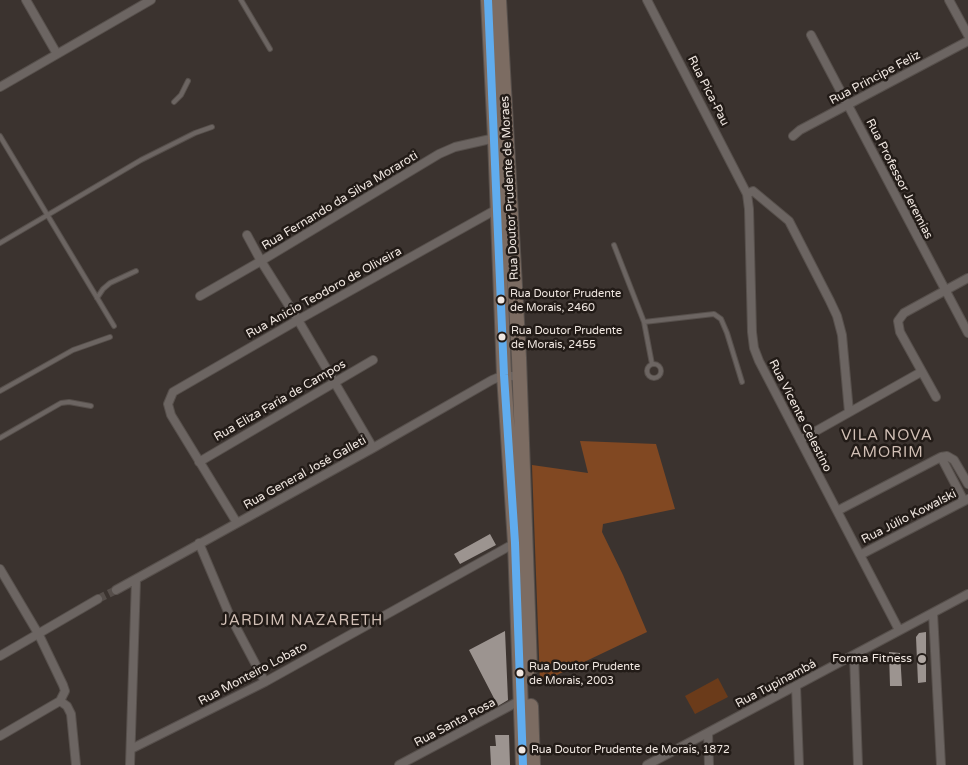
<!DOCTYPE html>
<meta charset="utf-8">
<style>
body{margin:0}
canvas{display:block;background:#3b332f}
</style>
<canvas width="968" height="765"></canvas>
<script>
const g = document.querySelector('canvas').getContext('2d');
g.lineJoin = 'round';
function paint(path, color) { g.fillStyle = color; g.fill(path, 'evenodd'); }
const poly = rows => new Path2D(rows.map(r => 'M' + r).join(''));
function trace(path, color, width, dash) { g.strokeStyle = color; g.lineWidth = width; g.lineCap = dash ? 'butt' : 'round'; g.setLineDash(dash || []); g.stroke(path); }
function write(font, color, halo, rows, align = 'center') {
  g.font = font + ' "Varela Round",sans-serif'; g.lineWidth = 5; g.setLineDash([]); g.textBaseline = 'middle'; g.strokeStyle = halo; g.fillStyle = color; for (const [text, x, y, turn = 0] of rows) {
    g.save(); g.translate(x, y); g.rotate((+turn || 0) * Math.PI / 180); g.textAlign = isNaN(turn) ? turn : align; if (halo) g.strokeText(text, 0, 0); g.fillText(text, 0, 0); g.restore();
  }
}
paint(poly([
 [718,678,728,697,695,714,685,696]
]), '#6b3b1a');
paint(poly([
 [580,441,656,444,675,509,603,524,602,532,623,575,647,632,540,683,532,465,588,473]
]), '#814822');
paint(poly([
 [490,534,496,545,460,564,454,554],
 [505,631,508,700,498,706,469,650],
 [926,632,926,682,918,683,916,637,919,633],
 [889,652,900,653,902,686,890,686],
 [495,735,509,735,510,765,491,765,490,746,496,746]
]), '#9c9490');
trace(poly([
 [98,599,116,590]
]), '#564e4a', 8, [8, 4]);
const lane = poly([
 [241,0,270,49],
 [174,102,181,95,188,81],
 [0,136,114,326],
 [0,243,141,160,195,133,212,127],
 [614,245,644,322,652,364],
 [97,298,103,289,110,283,136,271],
 [644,322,714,314,721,319,727,333,742,382],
 '647 371a7 7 0 1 1 14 0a7 7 0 1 1-14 0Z',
 [0,391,73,350,110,337],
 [0,438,61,403,69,402,91,406]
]);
const street = poly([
 [26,0,57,54],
 [647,0,747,194,749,209,752,332,754,348,759,361,899,630],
 [949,0,968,35],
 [811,35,968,333],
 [0,87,151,0],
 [793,136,800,130,968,41],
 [747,194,753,191,789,221,830,301,837,316,842,335,849,412],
 [247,235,261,261,298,320,373,448],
 [200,296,261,261,439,154,455,147,495,138],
 [936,397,900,332,898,321,904,313,968,278],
 [800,440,921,372],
 [941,457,964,501],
 [199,462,373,360],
 [837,511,941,457,947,456,954,460,968,484],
 [237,523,171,415,168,404,173,392,298,320,497,209],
 [199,543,229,614,265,682],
 [860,555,968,499],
 [0,569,39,635,63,685,65,691,60,701],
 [116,590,373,448,492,380,504,375,519,377],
 [933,613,941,765],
 [854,655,858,765],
 [0,656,98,599],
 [796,686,799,765],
 [60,701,67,706,71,714,76,765],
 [708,733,709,765],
 [0,736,60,701],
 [131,749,265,682,515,543],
 [130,765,136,580],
 [399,765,521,700],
 [647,765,968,594]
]);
const highway = poly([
 [488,0,495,138,504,375,515,543,523,765],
 [499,0,519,358,530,669],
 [531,706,533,765]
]);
trace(lane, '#57504c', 6);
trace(street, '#57504c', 10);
trace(highway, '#57504c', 16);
trace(lane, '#6c6562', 4);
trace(street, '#6c6562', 8);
trace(highway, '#7c6c62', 14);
trace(poly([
 [488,0,504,375,515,543,523,765]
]), '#60acee', 8);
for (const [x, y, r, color] of [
 [501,300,4.5,"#f0e7e1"],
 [502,337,4.5,"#f0e7e1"],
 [922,659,5,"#b1a8a3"],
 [520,673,4.5,"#f0e7e1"],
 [522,750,4.5,"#f0e7e1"]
]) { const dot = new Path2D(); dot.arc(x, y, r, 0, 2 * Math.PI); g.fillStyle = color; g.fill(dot); trace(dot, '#221b17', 2); }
write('11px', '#f0e7e1', '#221b17', [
 ["Rua Doutor Prudente",510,294],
 ["de Morais, 2460",510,308],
 ["Rua Doutor Prudente",511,331],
 ["de Morais, 2455",511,345],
 ["Rua Doutor Prudente",529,667],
 ["de Morais, 2003",529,681],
 ["Rua Doutor Prudente de Morais, 1872",531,750]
], 'left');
write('12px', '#f0e7e1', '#221b17', [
 ["Rua Principe Feliz",875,78,-28],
 ["Rua Pica-Pau",708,91,63],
 ["Rua Professor Jeremias",899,179,63],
 ["Rua Doutor Prudente de Moraes",510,188,-93],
 ["Rua Fernando da Silva Moraroti",340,201,-31],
 ["Rua Anicio Teodoro de Oliveira",324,293,-29],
 ["Rua Eliza Faria de Campos",280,401,-30],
 ["Rua Vicente Celestino",800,416,63],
 ["Rua General José Galleti",305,473,-29],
 ["Rua Júlio Kowalski",909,517,-27],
 ["Rua Monteiro Lobato",253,674,-28],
 ["Rua Tupinambá",776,684,-28],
 ["Rua Santa Rosa",455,723,-28]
]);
write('12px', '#f0e7e1', '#221b17', [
 ["Forma Fitness",912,659]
], 'right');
g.letterSpacing = '1px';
write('15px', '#d1bfb5', '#221b17', [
 ["VILA NOVA",887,436],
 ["AMORIM",887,453],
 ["JARDIM NAZARETH",302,621]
]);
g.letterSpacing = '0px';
</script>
